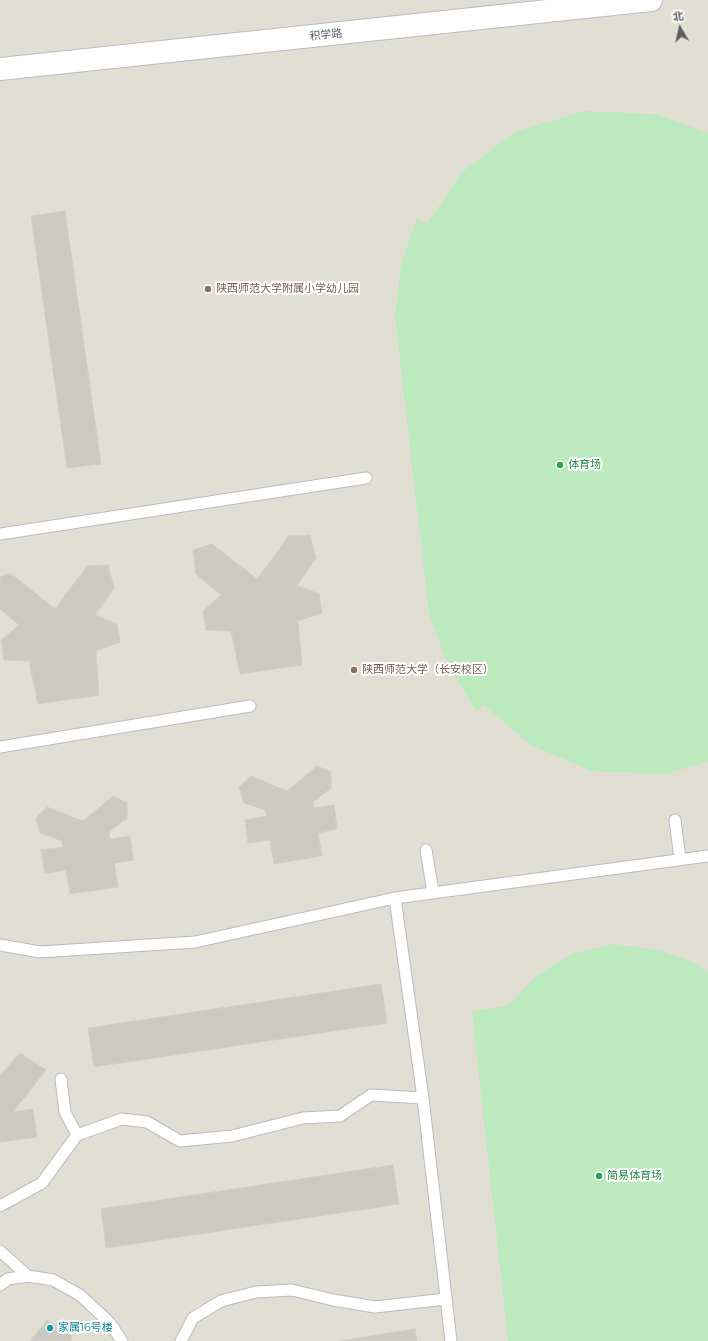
<!DOCTYPE html>
<meta charset="utf-8">
<style>
body{margin:0}
#map{position:relative;width:708px;height:1341px;overflow:hidden;background:#efede3;font-family:Montserrat,"Noto Sans SC",sans-serif}
canvas{display:block}
.north{position:absolute;left:660px;top:8px;width:40px;height:40px;-webkit-text-stroke:3px #fff;paint-order:stroke;rotate:351deg;font-size:11px;font-weight:700;line-height:16px;text-align:center;color:#5b5f65}
.north::after{content:'';display:block;margin:auto;width:14px;height:18px;background:#5b5f65;clip-path:polygon(50% 0,100% 100%,50% 72%,0 100%)}
</style>
<div id="map">
<canvas width="708" height="1341"></canvas>
<div class="north">北</div>
</div>
<script>
const g = document.querySelector('canvas').getContext('2d');
g.lineJoin = 'round';
function paint(path, color) { g.fillStyle = color; g.fill(path, 'evenodd'); }
const poly = rows => new Path2D(rows.map(r => 'M' + r).join(''));
function trace(path, color, width, dash) { g.strokeStyle = color; g.lineWidth = width; g.lineCap = dash ? 'butt' : 'round'; g.setLineDash(dash || []); g.stroke(path); }
function write(font, color, halo, rows, align = 'center') {
  g.font = font + ' Montserrat,"Noto Sans SC",sans-serif'; g.lineWidth = 4; g.setLineDash([]); g.textBaseline = 'middle'; g.strokeStyle = halo; g.fillStyle = color; for (const [text, x, y, turn = 0] of rows) {
    g.save(); g.translate(x, y); g.rotate((+turn || 0) * Math.PI / 180); g.textAlign = isNaN(turn) ? turn : align; if (halo) g.strokeText(text, 0, 0); g.fillText(text, 0, 0); g.restore();
  }
}
paint(poly([
 [0,0,708,0,708,1341,0,1341]
]), '#e1dfd3');
paint(poly([
 [585,111,656,114,708,133,708,762,664,774,591,771,531,745,484,705,476,711,448,665,429,614,395,316,401,264,416,219,427,224,462,172,515,132],
 [614,944,659,950,692,962,708,973,708,1341,508,1341,472,1011,508,1006,536,976,574,953]
]), '#bde9be');
const building = poly([
 [65,211,101,464,67,468,31,216,65,211],
 [310,535,316,558,297,585,319,594,322,613,298,621,302,665,240,674,231,631,206,630,203,611,221,595,196,574,193,550,212,544,257,579,289,536,310,535],
 [108,565,114,588,95,615,117,624,120,642,96,651,99,695,38,704,29,661,4,660,1,640,19,625,0,609,0,577,10,573,55,609,87,566,108,565],
 [317,766,331,772,331,788,313,802,314,808,334,805,337,829,318,833,322,856,274,864,270,840,248,843,245,820,267,816,265,810,244,803,239,787,251,776,287,791,317,766],
 [113,796,127,803,127,818,109,832,110,839,130,836,133,860,114,863,118,887,70,894,66,870,45,874,41,850,63,847,62,841,40,833,36,818,47,807,83,821,113,796],
 [381,984,387,1023,94,1067,88,1028,381,984],
 [20,1053,46,1070,13,1112,33,1109,37,1137,0,1142,0,1076,20,1053],
 [393,1165,399,1204,106,1248,101,1209,393,1165],
 [47,1320,73,1336,70,1341,30,1341,47,1320],
 [415,1329,417,1341,339,1341,415,1329]
]);
paint(building, '#ccc9c2');
trace(building, '#d4cfc0', 1);
const lane = poly([
 [0,534,366,478],
 [0,747,250,706],
 [675,820,680,859],
 [426,850,433,892],
 [395,898,423,1098,451,1341],
 [0,945,40,952,195,942,395,898,708,856],
 [61,1079,65,1112,77,1135],
 [0,1206,42,1183,77,1135,122,1119,147,1122,180,1141,232,1136,303,1118,340,1116,371,1095,423,1098],
 [0,1251,28,1276],
 [0,1285,8,1279,28,1276,53,1280,80,1295,110,1323,122,1341],
 [181,1341,193,1318,221,1301,256,1292,292,1290,333,1300,375,1307,446,1299]
]);
const street = poly([
 [0,69,651,0]
]);
trace(lane, '#b8bbc0', 13);
trace(street, '#b8bbc0', 24);
trace(lane, '#fff', 11);
trace(street, '#fff', 22);
for (const [x, y, r, color] of [
 [208,289,4,"#8d6e63"],
 [560,465,4,"#2e9e5b"],
 [354,670,4,"#8d6e63"],
 [599,1176,4,"#2e9e5b"],
 [50,1328,4,"#0f9aa8"]
]) { const dot = new Path2D(); dot.arc(x, y, r, 0, 2 * Math.PI); g.fillStyle = color; g.fill(dot); trace(dot, '#fff', 1.5); }
write('11px', '#5b5f65', '#fff', [
 ["积学路",326,35,-6]
]);
write('11px', '#785e54', '#fff', [
 ["陕西师范大学附属小学幼儿园",216,289],
 ["陕西师范大学（长安校区）",362,670]
], 'left');
write('11px', '#27864d', '#fff', [
 ["体育场",568,465],
 ["简易体育场",607,1176]
], 'left');
write('11px', '#0d838f', '#fff', [
 ["家属16号楼",58,1328]
], 'left');
</script>
